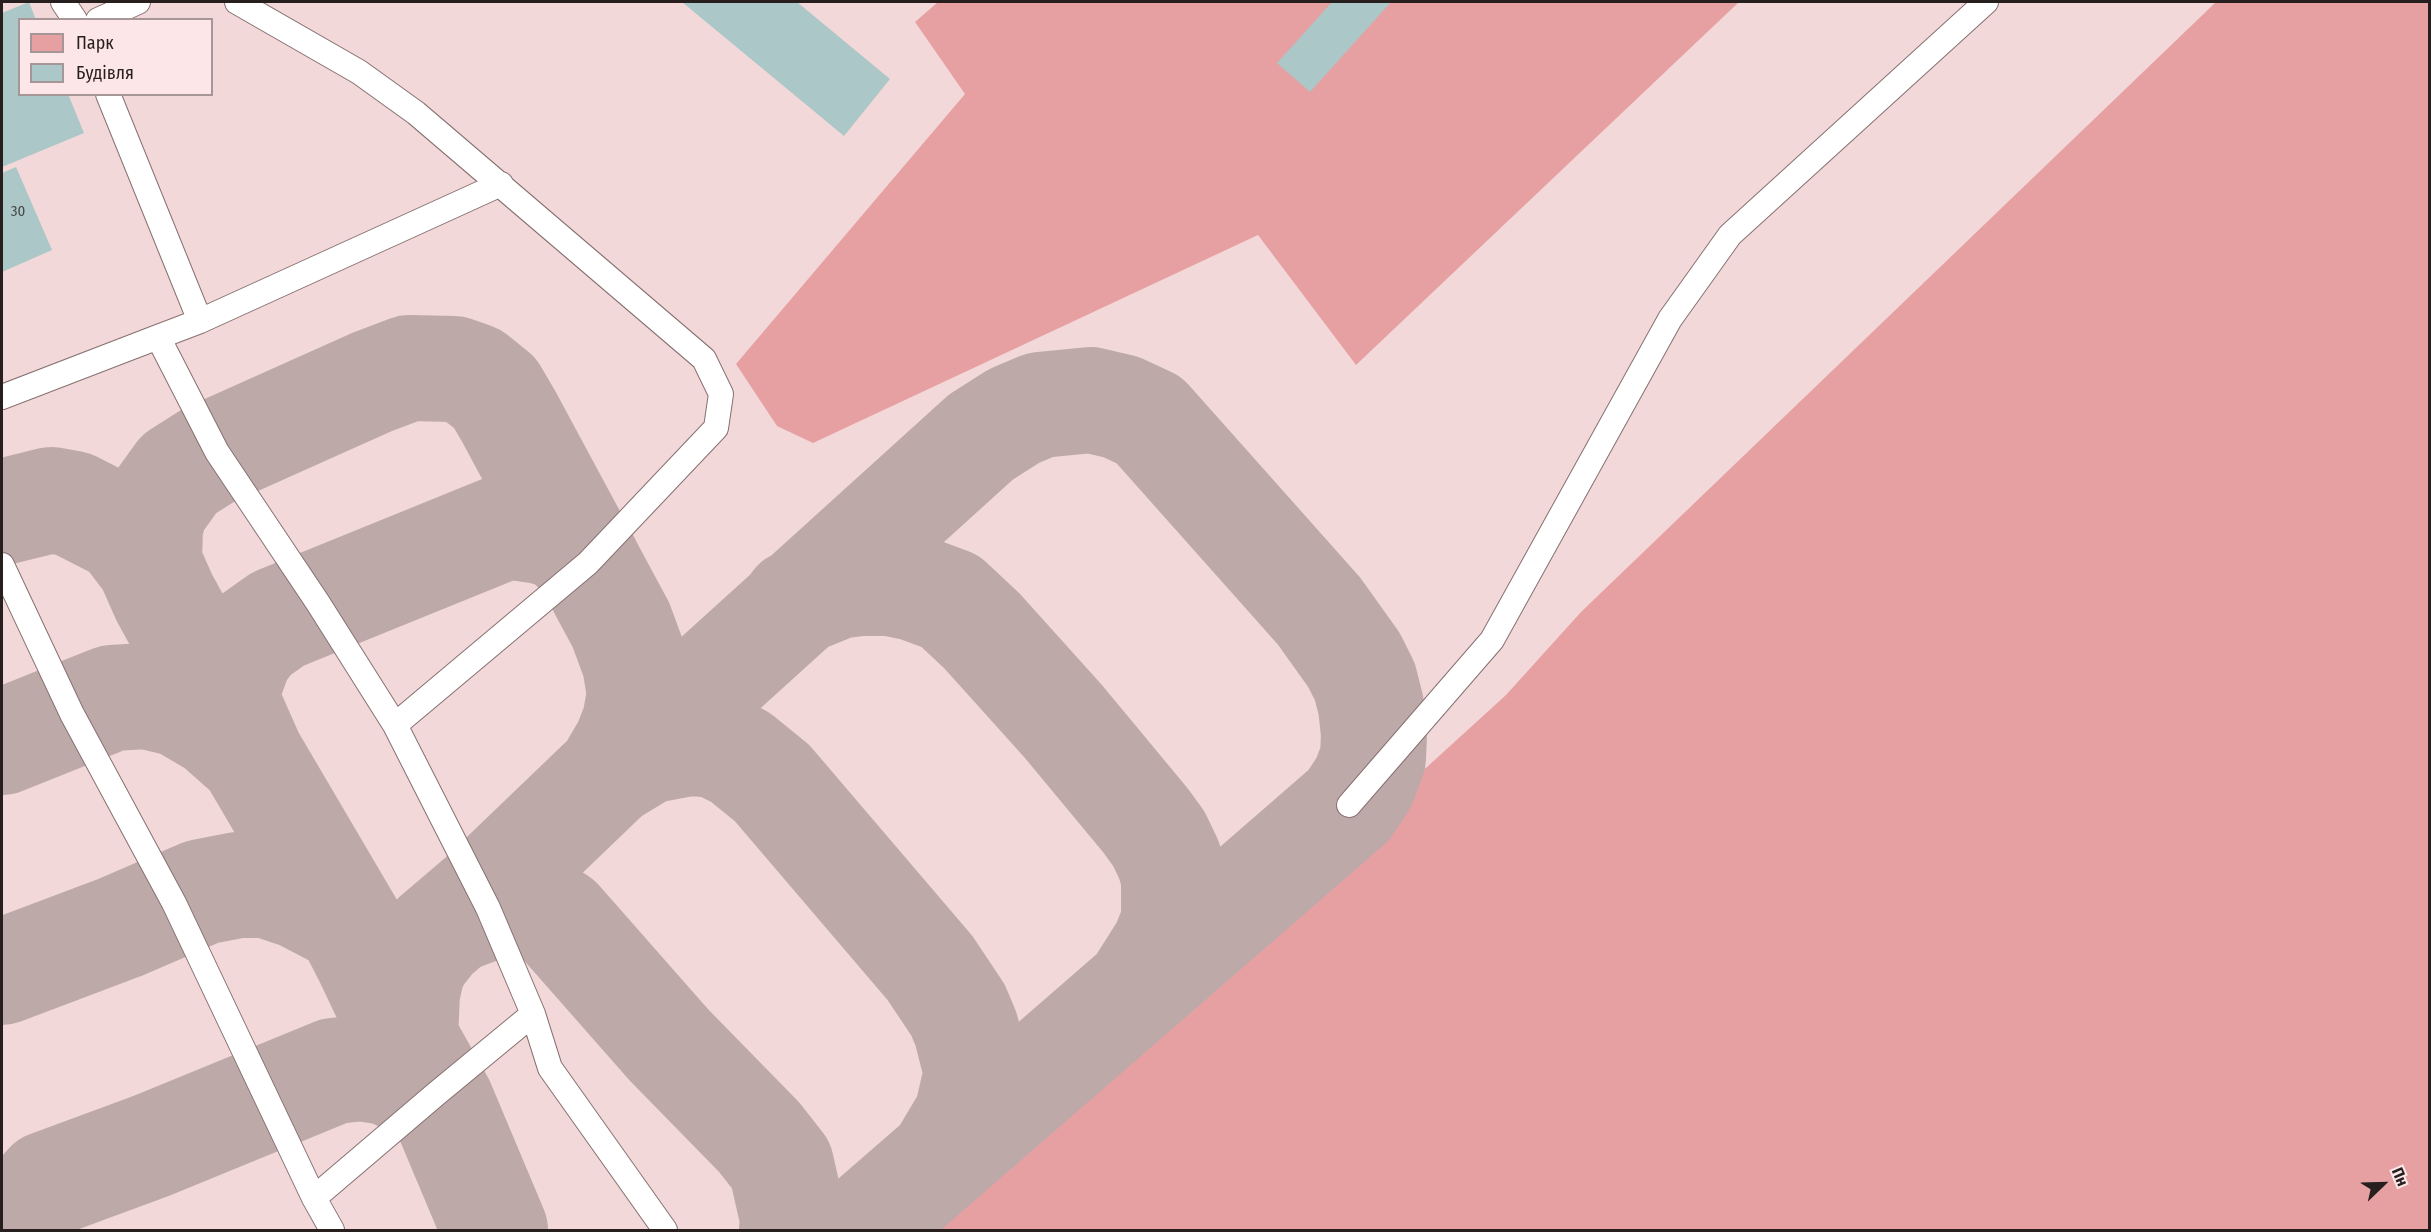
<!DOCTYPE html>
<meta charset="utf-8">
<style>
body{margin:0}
#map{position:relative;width:2431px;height:1232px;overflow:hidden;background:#f2d8d8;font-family:"Fira Sans Condensed",sans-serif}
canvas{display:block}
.frame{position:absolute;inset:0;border:3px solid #271e1e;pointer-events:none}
.legend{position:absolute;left:18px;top:18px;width:195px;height:78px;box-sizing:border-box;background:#fce6e7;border:2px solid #a79697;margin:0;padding:8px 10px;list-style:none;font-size:18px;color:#271e1e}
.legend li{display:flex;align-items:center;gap:12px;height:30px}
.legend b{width:30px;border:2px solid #a79697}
.north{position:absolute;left:2353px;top:1154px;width:60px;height:60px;-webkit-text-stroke:4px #fce6e7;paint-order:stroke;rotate:67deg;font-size:16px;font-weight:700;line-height:24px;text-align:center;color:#271e1e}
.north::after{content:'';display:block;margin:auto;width:21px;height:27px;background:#271e1e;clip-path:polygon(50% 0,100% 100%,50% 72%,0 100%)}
</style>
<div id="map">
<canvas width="2431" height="1232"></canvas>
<div class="frame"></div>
<ul class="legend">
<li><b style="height:16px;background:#e7a0a2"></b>Парк</li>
<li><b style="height:16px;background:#abc7c7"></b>Будівля</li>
</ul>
<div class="north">Пн</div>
</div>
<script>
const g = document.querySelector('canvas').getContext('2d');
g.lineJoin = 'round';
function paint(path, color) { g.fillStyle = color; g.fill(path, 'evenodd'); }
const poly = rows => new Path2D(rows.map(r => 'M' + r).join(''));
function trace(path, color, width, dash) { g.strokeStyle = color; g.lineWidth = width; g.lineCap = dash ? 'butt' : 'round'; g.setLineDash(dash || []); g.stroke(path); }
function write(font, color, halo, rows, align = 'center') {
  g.font = font + ' "Fira Sans Condensed",sans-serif'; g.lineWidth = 4.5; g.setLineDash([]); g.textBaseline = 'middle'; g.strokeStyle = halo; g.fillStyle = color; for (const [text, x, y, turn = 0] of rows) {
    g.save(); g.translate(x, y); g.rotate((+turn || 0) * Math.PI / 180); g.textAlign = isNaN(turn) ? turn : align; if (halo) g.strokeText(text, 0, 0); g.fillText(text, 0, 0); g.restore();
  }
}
paint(poly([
 [938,2,1198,2,1200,3,1202,2,1739,2,1356,365,1258,235,813,443,777,426,736,364,965,94,915,22],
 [2216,2,2429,2,2429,1230,919,1230,1506,695,1581,612]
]), '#e7a0a2');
trace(poly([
 [2,512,51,500,73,504,124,530,149,563,164,597,251,756,348,921,367,958,405,1038,442,1104,495,1230],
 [149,563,150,526,156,506,179,474,209,455,372,382,409,368,454,369,474,376,495,393,509,417,621,625,635,663,640,694,635,722,626,745,609,774],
 [795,603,837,586,861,583,891,583,915,588,950,601,982,631,1063,721,1146,821,1159,839,1169,860,1174,877,1174,922,1164,947,1138,988],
 [2,742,112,698,146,696,180,704,216,725,251,756],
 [251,756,228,704,228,687,240,654,254,636,278,619,507,526,541,531,555,535,568,542,588,563],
 [609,774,647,751,689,743,716,745,740,757,772,783,930,968,958,1010,966,1029,977,1072,967,1116,942,1158],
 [454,920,494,905,510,902,532,903,559,920,669,1045,759,1137,781,1165,793,1218,792,1230],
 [2,972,121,927,202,892,238,885,267,885,300,896,348,921],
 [405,1038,407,993,412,970,419,956,434,937,482,896,609,774,981,437,1014,416,1040,405,1091,400,1121,407,1149,420,1319,611,1354,660,1365,682,1371,706,1374,734,1373,758,1364,782,1349,805,860,1230],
 [9,1230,23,1212,48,1184,151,1146,334,1071,361,1068,387,1072,417,1085,442,1104]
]), '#bea9a9', 106);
paint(poly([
 [29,2,36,20,20,20,20,94,68,94,84,133,2,167,2,13],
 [682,2,797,2,890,79,844,136],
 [1332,2,1391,2,1310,92,1277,63],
 [16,167,52,250,2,272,2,173]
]), '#abc7c7');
const service = poly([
 [63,2,75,20],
 [237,2,359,72,416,113,704,359,721,394,716,428,588,563,395,725],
 [98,20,138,2],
 [108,94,200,321],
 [501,184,200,321,158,337,217,452,318,603,395,725,488,908,533,1014,550,1068,665,1230],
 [2,397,158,337],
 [2,565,72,714,174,903,314,1198,436,1094,533,1014],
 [1349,805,1492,640,1670,319,1730,235,1986,2],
 [314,1198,332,1230]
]);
trace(service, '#877071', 26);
trace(service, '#fff', 24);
write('15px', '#484848', null, [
 ["30",18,212]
]);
</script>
